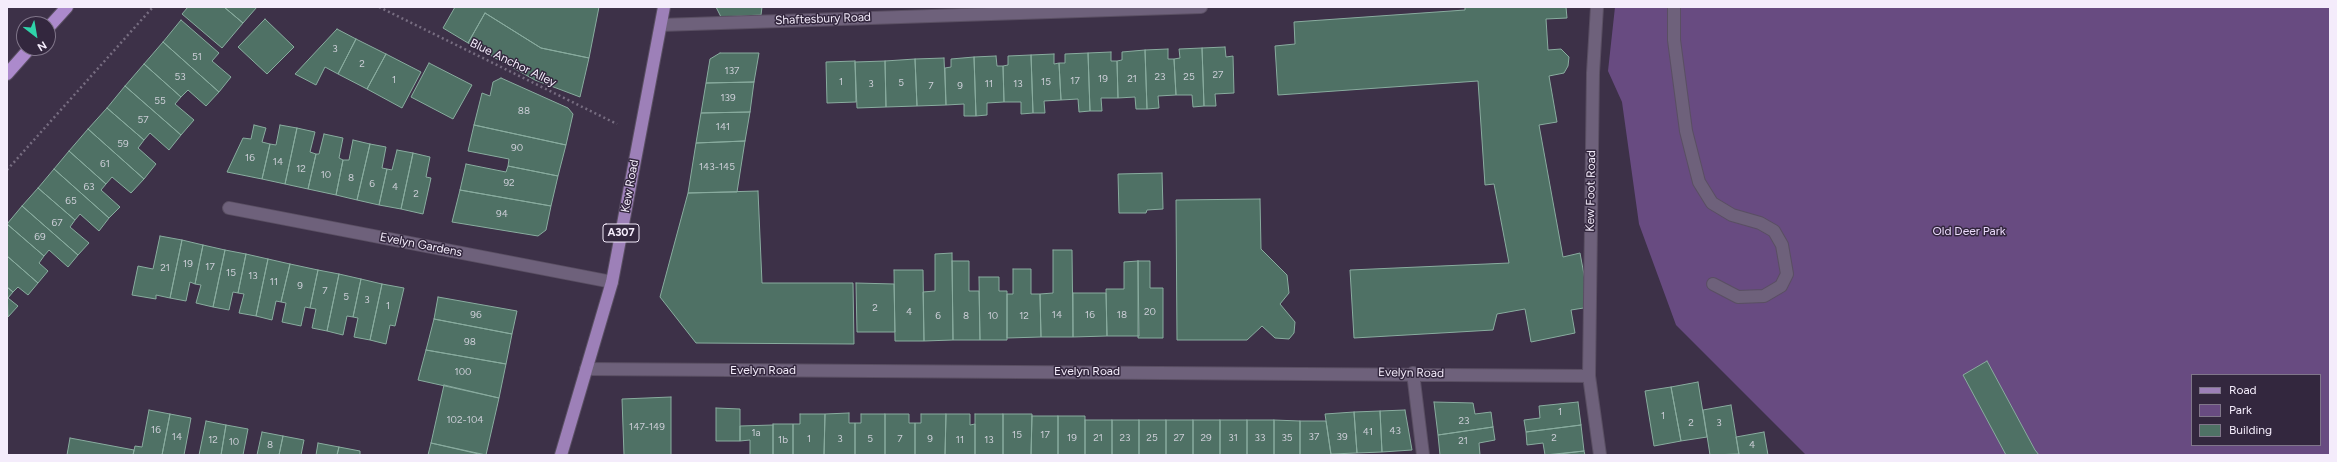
<!DOCTYPE html>
<style>
body{margin:0}
#map{position:relative;width:2337px;height:462px;overflow:hidden;background:#3d3148;font-family:Figtree,sans-serif}
canvas{display:block}
.frame{position:absolute;inset:0;border:8px solid #f4ecfb;pointer-events:none}
.legend{position:absolute;left:2191px;top:374px;width:130px;height:72px;box-sizing:border-box;background:#33273e;border:1px solid #80768a;margin:0;padding:5px 7px;list-style:none;font-size:12px;color:#f4ecfb}
.legend li{display:flex;align-items:center;gap:8px;height:20px}
.legend b{width:20px;border:1px solid #80768a}
.north{position:absolute;left:16px;top:16px;width:40px;height:40px;box-sizing:border-box;background:#33273e;border:1px solid #80768a;border-radius:50%;rotate:149deg;font-size:11px;font-weight:700;line-height:16px;text-align:center;color:#f4ecfb}
.north::after{content:'';display:block;margin:auto;width:14px;height:18px;background:#2fd4aa;clip-path:polygon(50% 0,100% 100%,50% 72%,0 100%)}
</style>
<div id="map">
<canvas width="2337" height="462"></canvas>
<div class="frame"></div>
<ul class="legend">
<li><b style="height:5px;background:#9d80b8"></b>Road</li>
<li><b style="height:11px;background:#684b81"></b>Park</li>
<li><b style="height:11px;background:#4f7165"></b>Building</li>
</ul>
<div class="north">N</div>
</div>
<script>
const g = document.querySelector('canvas').getContext('2d');
g.lineJoin = 'round';
function paint(path, color) { g.fillStyle = color; g.fill(path, 'evenodd'); }
const poly = rows => new Path2D(rows.map(r => 'M' + r).join(''));
function trace(path, color, width, dash) { g.strokeStyle = color; g.lineWidth = width; g.lineCap = dash ? 'butt' : 'round'; g.setLineDash(dash || []); g.stroke(path); }
function write(font, color, halo, rows, align = 'center') {
  g.font = font + ' Figtree,sans-serif'; g.lineWidth = 3; g.setLineDash([]); g.textBaseline = 'middle'; g.strokeStyle = halo; g.fillStyle = color; for (const [text, x, y, turn = 0] of rows) {
    g.save(); g.translate(x, y); g.rotate((+turn || 0) * Math.PI / 180); g.textAlign = isNaN(turn) ? turn : align; if (halo) g.strokeText(text, 0, 0); g.fillText(text, 0, 0); g.restore();
  }
}
paint(poly([
 [1615,7,2330,7,2330,455,1806,455,1676,325,1639,224,1622,102,1608,71],
 [2192,375,2320,375,2320,445,2192,445]
]), '#684b81');
const building = poly([
 [188,7,224,7,243,23,222,48,182,14,188,7],
 [224,7,257,7,243,23,224,7],
 [455,7,599,7,589,58,541,48,485,13,468,43,443,28,455,7],
 [716,7,762,7,761,15,721,17,716,7],
 [1465,7,1566,7,1567,18,1546,19,1548,50,1561,49,1569,57,1568,66,1564,73,1549,76,1557,122,1539,125,1563,257,1580,253,1590,307,1571,310,1575,333,1531,342,1525,309,1497,314,1493,330,1354,338,1350,270,1509,263,1494,184,1485,185,1478,81,1278,95,1275,46,1295,44,1294,22,1465,10,1465,7],
 [485,13,541,48,589,58,580,97,535,80,468,43,485,13],
 [265,19,294,47,267,74,238,47,265,19],
 [181,20,219,53,212,61,231,77,219,92,163,42,181,20],
 [337,29,356,39,338,74,325,67,316,85,295,74,337,29],
 [356,39,386,54,367,89,338,74,356,39],
 [163,42,219,92,206,106,188,90,181,97,144,64,163,42],
 [1225,47,1226,57,1233,56,1234,93,1215,94,1216,106,1204,106,1202,48,1225,47],
 [1202,48,1204,106,1193,107,1192,95,1176,95,1174,59,1180,58,1179,49,1202,48],
 [1168,49,1168,59,1174,59,1176,95,1158,96,1159,108,1147,109,1145,50,1168,49],
 [1145,50,1147,109,1136,109,1135,97,1118,98,1117,61,1122,60,1122,52,1145,50],
 [1111,52,1111,61,1117,61,1118,98,1101,98,1102,111,1090,111,1088,53,1111,52],
 [720,53,759,53,754,82,706,83,710,59,720,53],
 [1088,53,1090,111,1079,112,1078,99,1061,100,1059,63,1065,63,1065,54,1088,53],
 [386,54,421,72,402,108,367,89,386,54],
 [1054,54,1054,64,1059,63,1061,100,1044,101,1045,113,1033,113,1031,55,1054,54],
 [1031,55,1033,113,1021,114,1021,102,1004,102,1003,66,1008,65,1008,56,1031,55],
 [996,56,997,66,1003,66,1004,102,987,103,987,115,976,116,974,57,996,56],
 [974,57,976,116,964,116,964,104,946,105,945,68,951,67,951,59,974,57],
 [944,58,946,105,917,106,915,59,944,58],
 [915,59,917,106,886,107,885,61,915,59],
 [855,61,856,102,827,103,826,62,855,61],
 [885,61,886,107,857,108,855,62,885,61],
 [429,63,472,85,453,119,411,97,429,63],
 [144,64,181,97,175,104,194,120,181,135,125,86,144,64],
 [501,78,568,108,573,114,566,145,474,125,482,93,490,96,493,82,501,78],
 [754,82,750,112,701,113,706,83,754,82],
 [125,86,181,135,169,150,150,133,144,140,107,108,125,86],
 [107,108,144,140,138,148,156,164,144,179,88,129,107,108],
 [750,112,745,141,696,143,701,113,750,112],
 [254,125,266,128,262,142,270,144,262,179,227,172,243,138,251,139,254,125],
 [280,125,297,128,285,184,262,179,270,144,276,145,280,125],
 [474,125,566,145,558,176,508,166,509,159,468,151,474,125],
 [297,128,315,132,310,152,316,154,308,189,285,184,297,128],
 [88,129,144,179,131,193,112,177,106,184,69,151,88,129],
 [324,134,343,138,339,158,343,160,336,195,308,189,316,154,319,154,324,134],
 [353,140,370,144,357,200,336,195,343,160,349,160,353,140],
 [745,141,737,192,688,193,696,143,745,141],
 [370,144,386,147,382,168,387,169,379,205,357,200,370,144],
 [397,150,413,153,401,209,379,205,387,169,392,170,397,150],
 [69,151,106,184,101,190,120,207,109,218,54,169,69,151],
 [413,153,430,157,426,177,431,178,423,214,401,209,413,153],
 [466,164,506,172,508,166,558,176,551,206,460,190,466,164],
 [54,169,109,218,99,231,80,214,75,220,38,188,54,169],
 [1162,173,1163,209,1147,210,1146,213,1119,213,1118,174,1162,173],
 [38,188,75,220,70,227,89,243,78,255,22,206,38,188],
 [460,190,551,206,546,230,538,236,452,222,460,190],
 [758,191,762,283,853,283,854,344,696,343,660,297,688,193,758,191],
 [1260,199,1261,249,1287,275,1289,293,1280,304,1295,322,1294,333,1289,339,1275,338,1262,326,1247,340,1177,340,1176,200,1260,199],
 [22,206,78,255,68,267,49,250,44,256,7,224,22,206],
 [7,224,44,256,39,263,48,271,38,283,7,256,7,224],
 [160,236,182,240,170,298,156,295,156,299,132,295,138,266,153,269,160,236],
 [182,240,203,245,195,284,190,282,186,301,170,298,182,240],
 [203,245,225,250,213,307,196,303,201,285,195,284,203,245],
 [225,250,246,254,238,293,233,292,229,310,213,307,225,250],
 [1053,250,1072,250,1073,337,1041,337,1040,294,1053,293,1053,250],
 [952,253,953,340,924,341,923,292,935,291,935,254,952,253],
 [246,254,268,259,256,316,239,313,244,294,238,293,246,254],
 [7,256,38,283,28,295,18,287,13,292,7,287,7,256],
 [268,259,290,264,281,302,276,301,272,320,256,316,268,259],
 [952,261,969,261,969,291,979,291,980,340,953,340,952,261],
 [1138,261,1139,336,1107,336,1106,289,1124,289,1124,262,1138,261],
 [1138,261,1150,261,1150,288,1163,288,1163,338,1138,338,1138,261],
 [290,264,318,270,310,308,305,307,301,326,282,322,286,303,281,302,290,264],
 [1013,269,1031,269,1031,294,1040,294,1041,337,1007,338,1007,294,1013,294,1013,269],
 [318,270,339,274,327,331,312,328,316,309,310,308,318,270],
 [894,270,923,270,924,341,895,341,894,270],
 [339,274,361,279,353,317,347,316,343,335,327,331,339,274],
 [979,277,999,277,999,291,1007,291,1007,340,980,340,979,277],
 [361,279,382,284,370,340,354,337,358,318,353,317,361,279],
 [856,283,894,284,895,332,857,332,856,283],
 [382,284,404,288,395,326,390,325,386,344,370,340,382,284],
 [7,287,13,292,8,298,18,306,8,317,7,287],
 [1073,293,1106,293,1107,336,1073,337,1073,293],
 [438,297,517,311,512,334,434,319,438,297],
 [434,319,512,334,506,364,426,350,434,319],
 [426,350,506,364,499,398,418,380,426,350],
 [1987,361,2035,450,2039,455,2006,455,1963,375,1987,361],
 [1698,382,1707,437,1681,441,1671,387,1698,382],
 [444,385,499,398,486,455,431,443,444,385],
 [1671,387,1681,441,1654,446,1645,391,1671,387],
 [671,397,671,455,624,455,622,399,671,397],
 [1434,402,1473,403,1475,414,1491,412,1493,427,1438,435,1434,402],
 [1578,402,1581,425,1526,432,1524,420,1540,418,1539,406,1578,402],
 [1731,405,1739,454,1710,455,1703,410,1731,405],
 [716,408,740,409,740,441,716,441,716,408],
 [149,410,170,414,162,455,133,455,135,446,142,447,149,410],
 [1405,410,1412,450,1382,452,1380,411,1405,410],
 [1380,411,1382,452,1357,453,1354,412,1380,411],
 [1354,412,1357,453,1331,454,1325,414,1354,412],
 [849,413,849,423,855,423,855,455,824,455,825,414,849,413],
 [170,414,191,418,184,455,162,455,170,414],
 [800,414,825,414,824,455,793,455,793,424,800,424,800,414],
 [861,414,885,414,885,455,855,455,855,423,861,423,861,414],
 [885,414,909,414,909,423,915,423,915,455,885,455,885,414],
 [921,414,946,414,945,455,915,455,915,423,921,423,921,414],
 [946,414,970,414,970,425,975,424,975,455,945,455,946,414],
 [975,414,1003,414,1003,455,975,455,975,414],
 [1003,414,1032,414,1031,455,1003,455,1003,414],
 [1032,416,1058,416,1058,455,1031,455,1032,416],
 [1058,416,1085,416,1085,455,1058,455,1058,416],
 [1085,420,1112,420,1112,455,1085,455,1085,420],
 [1112,420,1139,420,1139,455,1112,455,1112,420],
 [1139,420,1166,420,1166,455,1139,455,1139,420],
 [1166,420,1193,420,1193,455,1166,455,1166,420],
 [1193,420,1220,420,1220,455,1193,455,1193,420],
 [1220,420,1247,420,1247,455,1220,455,1220,420],
 [1247,420,1274,420,1274,455,1247,455,1247,420],
 [1274,420,1300,421,1300,455,1274,455,1274,420],
 [206,421,226,425,221,455,199,455,206,421],
 [1300,421,1326,421,1331,455,1300,455,1300,421],
 [773,424,793,424,793,455,773,455,773,424],
 [226,425,248,429,243,455,221,455,226,425],
 [773,425,773,455,750,455,750,440,740,441,740,426,773,425],
 [1581,425,1584,451,1545,455,1543,443,1527,445,1526,432,1581,425],
 [1493,427,1495,440,1479,443,1480,455,1440,455,1438,435,1493,427],
 [262,432,283,436,279,455,257,455,262,432],
 [1764,432,1768,455,1739,455,1736,437,1764,432],
 [283,436,304,440,301,455,279,455,283,436],
 [70,438,134,450,133,455,67,455,70,438],
 [318,443,339,447,337,455,316,455,318,443],
 [431,443,483,455,428,455,431,443],
 [339,447,360,451,360,455,337,455,339,447],
 [1584,451,1585,455,1551,455,1584,451]
]);
paint(building, '#4f7165');
trace(building, '#89ac9f', 1);
const service = poly([
 [1674,7,1674,40,1686,131,1699,182,1712,203,1732,215,1760,223,1774,231,1782,245,1787,274,1781,286,1764,296,1738,297,1713,284]
]);
const minor = poly([
 [1597,7,1593,73,1589,376,1600,455],
 [661,25,1201,7],
 [229,208,612,282],
 [586,369,1589,376],
 [1413,373,1423,455]
]);
const primary = poly([
 [561,455,612,282,664,7]
]);
const trunk = poly([
 [48,28,67,7],
 [7,74,30,48]
]);
trace(service, '#5a4f63', 14);
trace(minor, '#5a4f63', 14);
trace(primary, '#5a4f63', 14);
trace(trunk, '#5a4f63', 14);
trace(poly([
 [379,7,617,124],
 [7,170,153,7]
]), '#776d81', 2.5, [2, 3]);
trace(service, '#6e617b', 12);
trace(minor, '#6e617b', 12);
trace(primary, '#9d80b8', 12);
trace(trunk, '#ac8acc', 12);
write('10px', '#cbcdd6', null, [
 ["3",335,49],
 ["51",197,57],
 ["2",362,64],
 ["137",732,71],
 ["27",1218,75],
 ["53",180,77],
 ["23",1160,77],
 ["25",1189,77],
 ["19",1103,79],
 ["21",1132,79],
 ["1",394,80],
 ["17",1075,81],
 ["1",841,82],
 ["15",1046,82],
 ["5",901,83],
 ["3",871,84],
 ["11",989,84],
 ["13",1018,84],
 ["7",931,86],
 ["9",960,86],
 ["139",728,98],
 ["55",160,101],
 ["88",524,111],
 ["57",143,120],
 ["141",723,127],
 ["59",123,144],
 ["90",517,148],
 ["16",250,158],
 ["14",278,162],
 ["61",105,164],
 ["143-145",717,167],
 ["12",301,169],
 ["10",326,175],
 ["8",351,178],
 ["92",509,183],
 ["6",372,184],
 ["63",89,187],
 ["4",395,187],
 ["2",416,194],
 ["65",71,201],
 ["94",502,214],
 ["67",57,223],
 ["69",40,237],
 ["19",188,264],
 ["17",210,267],
 ["21",165,268],
 ["15",231,273],
 ["13",253,276],
 ["11",274,282],
 ["9",300,286],
 ["7",325,291],
 ["5",346,297],
 ["3",367,300],
 ["1",388,306],
 ["2",875,308],
 ["4",909,312],
 ["20",1150,312],
 ["96",476,315],
 ["14",1057,315],
 ["16",1090,315],
 ["18",1122,315],
 ["6",938,316],
 ["8",966,316],
 ["10",993,316],
 ["12",1024,316],
 ["98",470,342],
 ["100",463,372],
 ["1",1560,412],
 ["1",1663,416],
 ["102-104",465,420],
 ["23",1464,421],
 ["2",1691,423],
 ["3",1719,423],
 ["147-149",647,427],
 ["16",156,430],
 ["43",1395,431],
 ["41",1368,432],
 ["1a",756,433],
 ["15",1017,435],
 ["17",1045,435],
 ["14",177,437],
 ["37",1314,437],
 ["39",1342,437],
 ["19",1072,438],
 ["21",1098,438],
 ["23",1125,438],
 ["25",1152,438],
 ["27",1179,438],
 ["29",1206,438],
 ["31",1233,438],
 ["33",1260,438],
 ["35",1287,438],
 ["2",1554,438],
 ["1",809,439],
 ["3",840,439],
 ["5",870,439],
 ["7",900,439],
 ["9",930,439],
 ["12",213,440],
 ["1b",783,440],
 ["11",960,440],
 ["13",989,440],
 ["21",1463,441],
 ["10",234,442],
 ["8",270,445],
 ["4",1752,445]
]);
for (const [x, y, w] of [
 [621,233,36]
]) { const box = new Path2D(); box.roundRect(x - w / 2, y - 9, w, 18, 3); g.fillStyle = '#33273e'; g.fill(box); trace(box, '#f4ecfb', 1); }
write('bold 11px', '#f4ecfb', null, [
 ["A307",621,233]
]);
write('12px', '#f4ecfb', '#33273e', [
 ["Shaftesbury Road",823,19,-2],
 ["Blue Anchor Alley",513,63,26],
 ["Kew Road",630,186,-80],
 ["Kew Foot Road",1591,191,-89],
 ["Evelyn Gardens",421,245,11],
 ["Evelyn Road",763,370],
 ["Evelyn Road",1087,371],
 ["Evelyn Road",1411,373,1]
]);
write('12px', '#ebdafc', '#33273e', [
 ["Old Deer Park",1969,231]
]);
</script>
